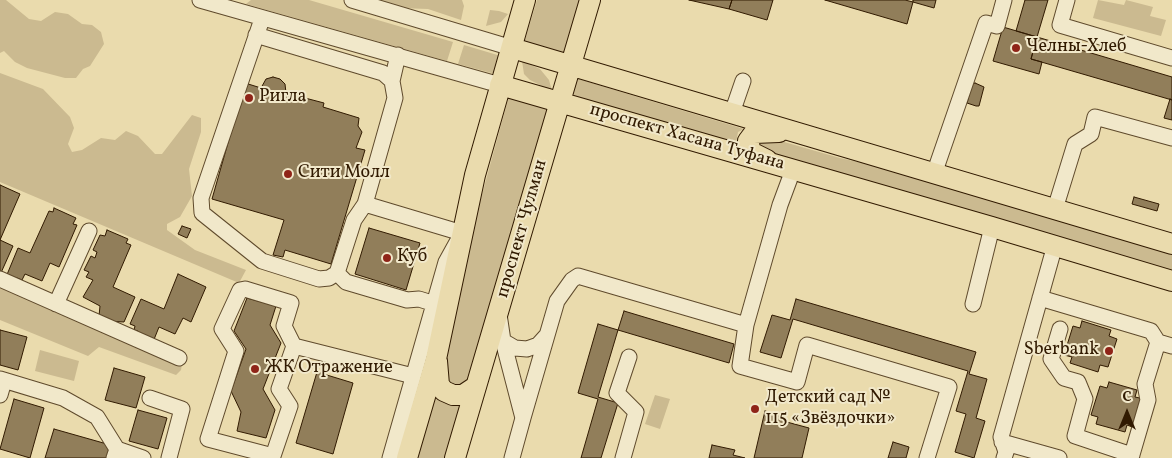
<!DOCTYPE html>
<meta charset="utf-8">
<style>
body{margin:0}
#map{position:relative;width:1172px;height:458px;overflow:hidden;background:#eadbad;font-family:Vollkorn,serif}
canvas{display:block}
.north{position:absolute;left:1102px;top:388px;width:50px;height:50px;-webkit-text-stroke:4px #f1e8ca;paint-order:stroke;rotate:0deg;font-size:14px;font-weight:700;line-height:20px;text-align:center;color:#311a01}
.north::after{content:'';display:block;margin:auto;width:18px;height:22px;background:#311a01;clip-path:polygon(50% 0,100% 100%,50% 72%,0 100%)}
</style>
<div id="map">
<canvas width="1172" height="458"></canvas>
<div class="north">С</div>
</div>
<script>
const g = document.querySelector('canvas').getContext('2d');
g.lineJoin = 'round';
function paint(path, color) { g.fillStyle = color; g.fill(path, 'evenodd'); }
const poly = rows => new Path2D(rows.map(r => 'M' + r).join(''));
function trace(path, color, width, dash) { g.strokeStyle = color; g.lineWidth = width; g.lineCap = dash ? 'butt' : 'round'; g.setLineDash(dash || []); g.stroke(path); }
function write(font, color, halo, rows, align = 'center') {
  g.font = font + ' Vollkorn,serif'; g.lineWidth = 4; g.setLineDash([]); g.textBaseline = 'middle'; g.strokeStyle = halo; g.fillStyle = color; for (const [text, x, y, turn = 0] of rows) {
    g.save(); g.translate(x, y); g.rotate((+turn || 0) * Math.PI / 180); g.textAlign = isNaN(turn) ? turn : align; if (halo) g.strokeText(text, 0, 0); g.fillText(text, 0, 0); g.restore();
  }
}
paint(poly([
 [0,0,6,0,29,19,41,21,55,12,68,14,82,24,92,25,101,32,104,44,90,66,83,69,76,78,65,78,27,68,15,62,4,51,0,53],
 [251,0,309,0,453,42,447,61,246,4],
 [372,0,462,0,464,6,461,20,428,9,399,8],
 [537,0,581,0,564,55,524,43],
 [1098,0,1124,5,1126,0,1153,7,1150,16,1166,20,1161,36,1093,18],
 [490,10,499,11,508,14,501,22,486,26],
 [464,45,504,57,499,75,458,64],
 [522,61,540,69,549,80,552,91,530,80,524,74],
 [0,73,43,89,70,117,74,128,68,144,72,152,82,150,101,138,115,140,126,131,138,136,155,154,162,154,192,115,201,118,201,132,189,169,192,196,180,217,167,224,167,230,195,250,246,270,239,283,0,182],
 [576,78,631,95,744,129,738,132,736,143,571,96],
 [509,96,548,108,473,378,462,389,448,385,444,370,478,209],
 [767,137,840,158,881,167,1172,252,1172,273,759,149,757,142],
 [0,287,182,364,181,370,176,375,99,347,88,356,0,320],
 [40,350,79,361,74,381,35,371],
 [433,390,465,400,449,458,414,458],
 [655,395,670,399,660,429,645,424]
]), '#cbba90');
const building = poly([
 [689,0,732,0,729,9,689,0],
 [732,0,773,0,767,20,729,9,732,0],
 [825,0,905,0,913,2,907,24,825,0],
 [913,0,936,0,934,8,913,2,913,0],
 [1025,0,1048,0,1037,37,1016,31,1025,0],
 [1003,27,1037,37,1031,59,1042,62,1039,74,993,61,1003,27],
 [1037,37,1172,77,1172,100,1031,59,1037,37],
 [273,77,280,79,285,84,286,93,324,103,323,107,359,118,358,126,362,132,356,148,365,150,331,264,285,250,283,257,273,255,284,220,212,199,245,83,261,88,266,79,273,77],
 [975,83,984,87,979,106,976,106,967,103,972,84,975,83],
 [1170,99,1172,100,1172,120,1164,118,1170,99],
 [0,185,20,194,0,240,13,246,0,275,0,185],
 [1134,197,1159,204,1157,211,1132,204,1134,197],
 [54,208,76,218,73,224,77,225,59,267,50,263,42,281,25,274,22,280,17,278,16,281,6,277,18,248,30,253,49,211,53,212,54,208],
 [182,226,191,229,187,238,178,234,182,226],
 [369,228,420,243,406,290,355,274,369,228],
 [107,230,128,239,126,243,131,245,113,287,135,297,124,322,105,321,99,316,100,306,83,297,93,280,86,277,89,272,84,270,91,256,95,258,97,252,93,250,100,235,105,236,107,230],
 [178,274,206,287,191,322,183,318,175,334,159,327,153,342,137,335,138,331,134,330,135,326,130,324,141,299,164,309,178,274],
 [247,298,276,306,270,325,281,343,263,389,275,410,266,438,237,431,241,412,231,391,246,349,234,331,247,298],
 [796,299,976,352,969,374,987,379,976,418,985,421,974,458,955,452,966,414,956,411,968,371,793,319,781,358,760,352,772,315,790,320,796,299],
 [624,311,734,344,729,363,618,330,624,311],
 [1082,321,1111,330,1109,336,1117,339,1108,367,1100,365,1098,372,1070,363,1072,357,1064,355,1073,326,1080,328,1082,321],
 [598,324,618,330,598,397,618,403,601,458,581,458,598,399,578,393,598,324],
 [0,330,27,337,18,370,0,365,0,330],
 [114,368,145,377,136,408,105,400,114,368],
 [317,372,353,383,333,454,296,443,317,372],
 [1109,382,1137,390,1135,397,1144,399,1135,428,1127,425,1125,432,1096,424,1098,417,1091,415,1100,386,1107,388,1109,382],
 [14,399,44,408,30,458,0,449,14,399],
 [138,410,167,418,158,449,129,441,138,410],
 [765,411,784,416,783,421,809,428,802,458,754,458,765,411],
 [54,429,114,446,110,458,45,458,54,429],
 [893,442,909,447,906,458,888,458,893,442],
 [712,445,735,450,733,455,745,458,709,458,712,445]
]);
paint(building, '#917e5a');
trace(building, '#311a01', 1);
const minor = poly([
 [200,0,500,85],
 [352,0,512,48],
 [1067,0,1060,25,1172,58],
 [262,19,201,198,202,213,262,261,319,279,329,278,337,273,354,220,365,204],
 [256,35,383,73,392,81],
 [732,113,743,81],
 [934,174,986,23,997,26,1004,0],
 [1055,209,1075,144,1091,134,1095,117,1172,138],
 [337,273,346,282,407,300,419,299,435,304],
 [0,279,179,358],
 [1040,298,1151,331,1158,342,1145,384,1148,400,1131,458],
 [56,304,89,231],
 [973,304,992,227],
 [499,314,503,341,523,418,512,458],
 [746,325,740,366,797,382,807,345,949,387,927,458],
 [1060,329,1051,359,1064,378,1078,382,1085,399,1075,436,1132,455],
 [503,341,515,348,527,349,538,345,547,335],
 [1158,342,1172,346],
 [294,346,279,389,290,406,273,456,208,439,236,351,222,329,240,290,245,289,291,303,284,326,294,346,413,376],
 [0,379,63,398,97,417,117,449,114,458],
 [0,395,4,381],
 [150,398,182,409,169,458],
 [523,418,557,301,572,280,578,276,746,325,780,205,793,170],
 [1002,442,1059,458],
 [117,449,143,458],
 [390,458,446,262,462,233,365,204,395,98,392,81,398,55],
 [623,458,636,412,617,393,629,357],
 [1004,458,1006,452,1001,437,1055,245]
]);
const major = poly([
 [512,48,1172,244],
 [500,85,992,227,1172,281],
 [767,160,751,152,748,141,754,133,779,132],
 [437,361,439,385,444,391,453,395,463,395,475,387],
 [407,458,436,359,475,175,525,0],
 [455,458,590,0]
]);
trace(minor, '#5f4a2c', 17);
trace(major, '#311a01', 22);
trace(minor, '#f1e8ca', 15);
trace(major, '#eadbad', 20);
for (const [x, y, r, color] of [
 [1016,48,5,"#8f2418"],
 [249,98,5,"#8f2418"],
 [288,174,5,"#8f2418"],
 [387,258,5,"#8f2418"],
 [1109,351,5,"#8f2418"],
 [255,369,5,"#8f2418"],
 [755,409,5,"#8f2418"]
]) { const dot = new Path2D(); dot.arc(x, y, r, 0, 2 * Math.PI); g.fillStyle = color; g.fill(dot); trace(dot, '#f1e8ca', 2); }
write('18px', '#311a01', '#f1e8ca', [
 ["Челны-Хлеб",1026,48],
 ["Ригла",259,98],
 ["Сити Молл",298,174],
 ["Куб",397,258],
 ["Sberbank",1099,351,"right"],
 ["ЖК Отражение",265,369],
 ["Детский сад №",765,399],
 ["115 «Звёздочки»",765,420]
], 'left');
write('18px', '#311a01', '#f1e8ca', [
 ["проспект Хасана Туфана",687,138,16],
 ["проспект Чулман",523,229,-74]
]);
</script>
